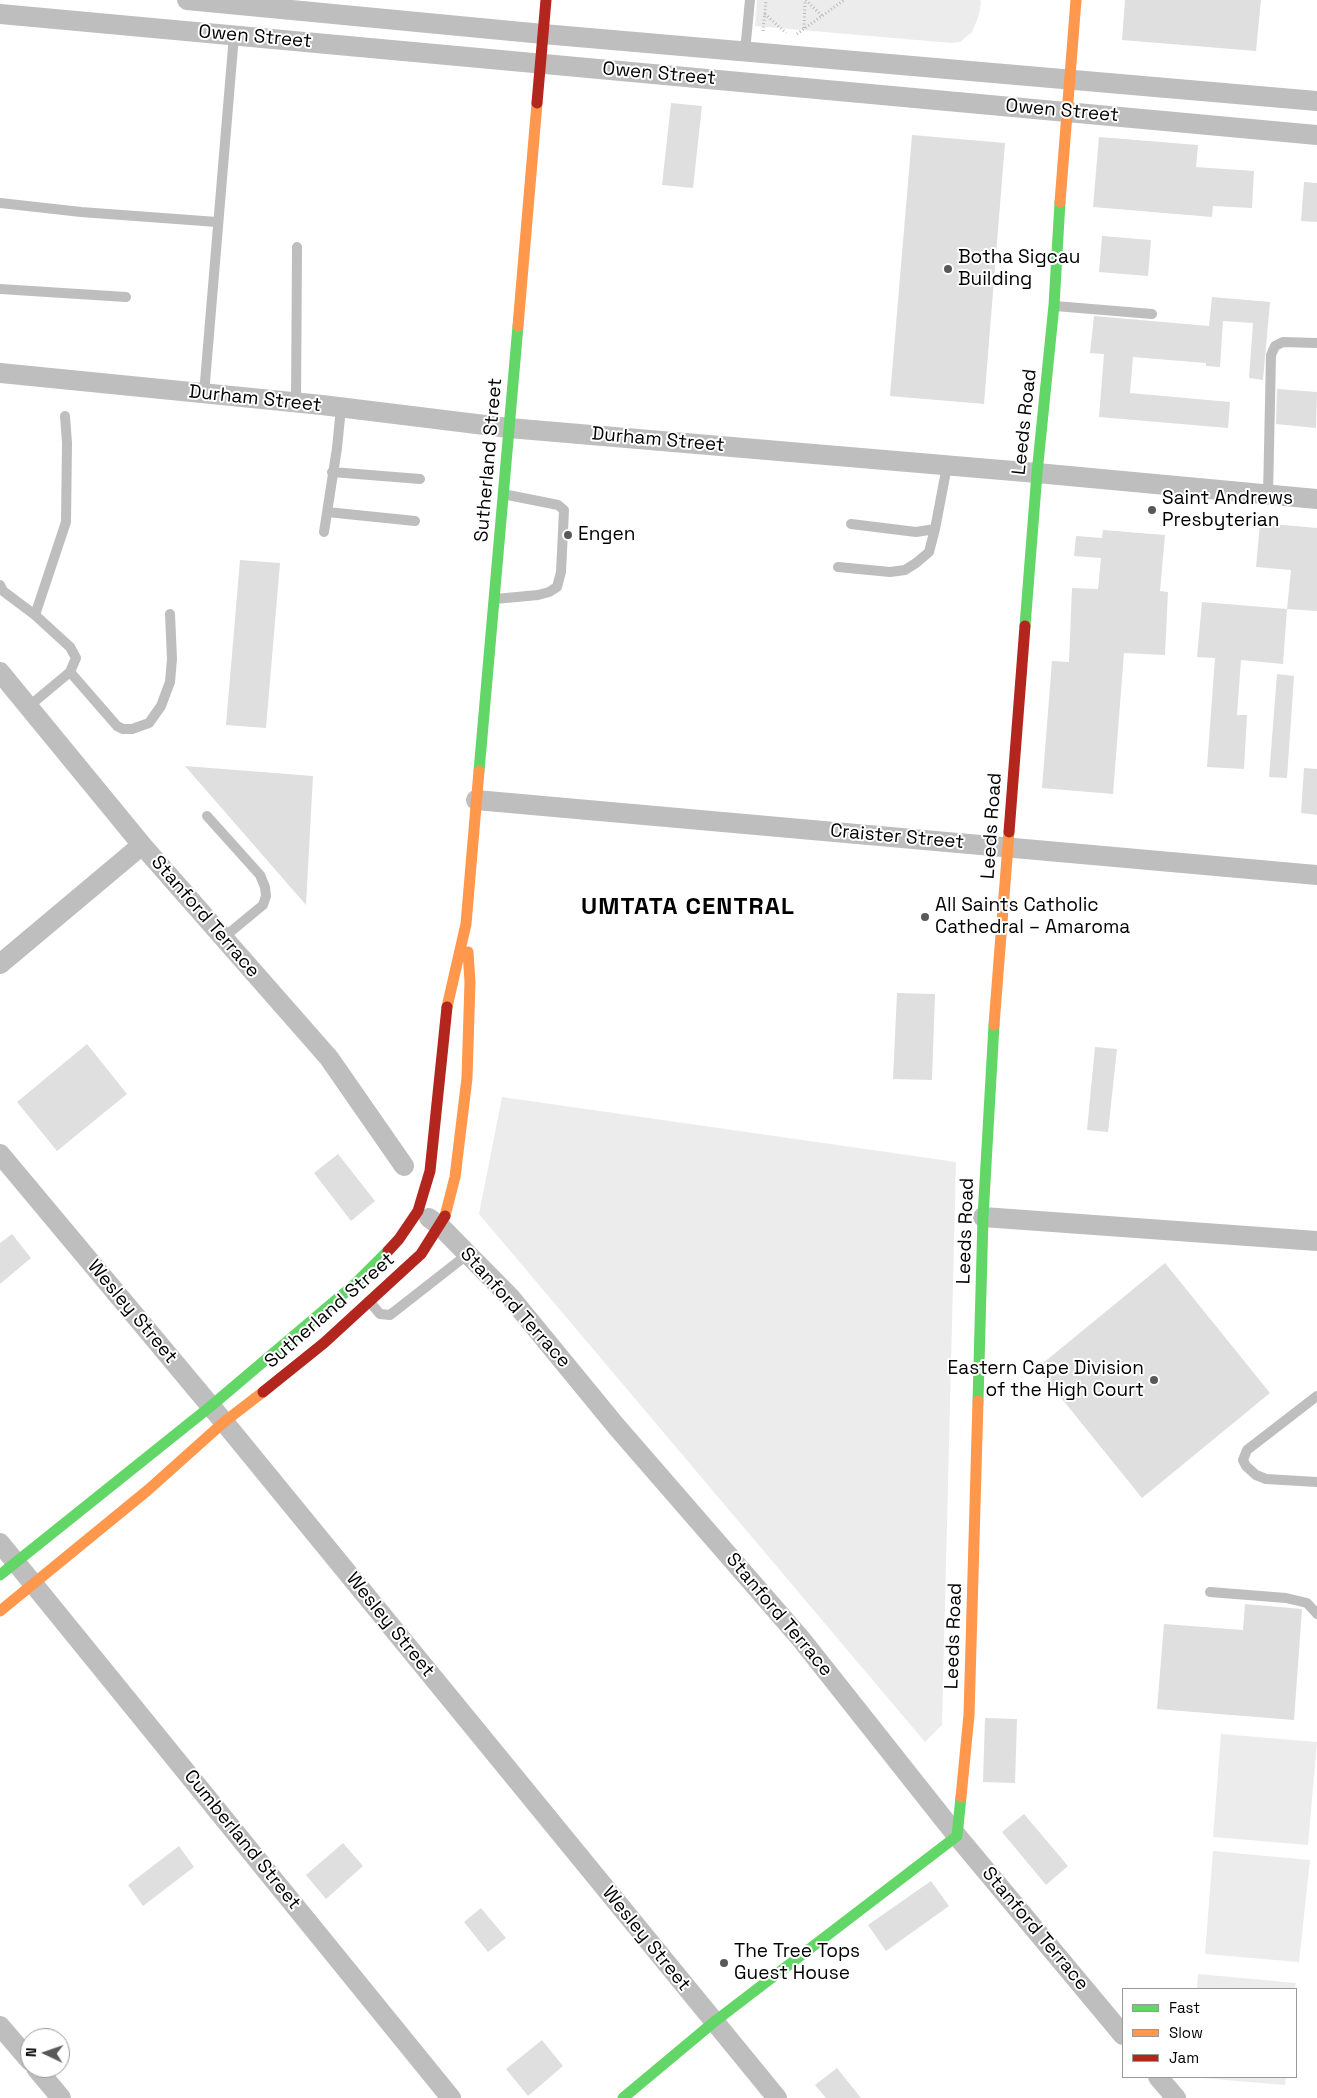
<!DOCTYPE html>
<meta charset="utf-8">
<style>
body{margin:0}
#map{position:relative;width:1317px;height:2098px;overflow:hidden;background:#fff;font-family:"Space Grotesk",sans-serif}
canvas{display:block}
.legend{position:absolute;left:1122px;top:1988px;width:175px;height:90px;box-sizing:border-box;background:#fff;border:1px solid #999;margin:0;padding:6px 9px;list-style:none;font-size:15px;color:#000}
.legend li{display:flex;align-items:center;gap:10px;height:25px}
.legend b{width:25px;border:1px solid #999}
.north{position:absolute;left:20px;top:2028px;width:50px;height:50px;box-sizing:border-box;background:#fff;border:1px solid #999;border-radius:50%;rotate:273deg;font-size:14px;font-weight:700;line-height:20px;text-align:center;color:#000}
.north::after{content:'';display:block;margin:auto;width:18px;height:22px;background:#595959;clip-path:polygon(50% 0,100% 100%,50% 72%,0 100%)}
</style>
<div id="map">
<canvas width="1317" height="2098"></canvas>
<ul class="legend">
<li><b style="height:6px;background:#63d668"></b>Fast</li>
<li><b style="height:6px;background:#ff974d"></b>Slow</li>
<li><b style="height:6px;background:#b3261e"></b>Jam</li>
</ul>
<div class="north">N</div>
</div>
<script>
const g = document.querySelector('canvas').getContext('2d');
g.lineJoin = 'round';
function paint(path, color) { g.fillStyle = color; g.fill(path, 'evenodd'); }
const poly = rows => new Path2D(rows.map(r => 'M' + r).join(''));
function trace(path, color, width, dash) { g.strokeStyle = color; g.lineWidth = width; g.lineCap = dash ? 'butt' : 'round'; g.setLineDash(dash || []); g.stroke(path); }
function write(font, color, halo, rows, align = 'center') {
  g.font = font + ' "Space Grotesk",sans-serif'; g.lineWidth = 4; g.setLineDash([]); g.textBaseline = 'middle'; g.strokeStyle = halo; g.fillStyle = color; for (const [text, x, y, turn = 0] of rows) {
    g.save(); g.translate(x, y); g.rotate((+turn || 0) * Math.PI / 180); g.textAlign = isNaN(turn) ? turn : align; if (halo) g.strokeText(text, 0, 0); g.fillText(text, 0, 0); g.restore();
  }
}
paint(poly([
 [757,0,980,0,981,2,979,15,972,32,960,42,951,43,755,26],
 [502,1097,956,1162,942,1725,925,1742,479,1214],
 [1221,1734,1317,1742,1308,1845,1213,1837],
 [1213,1851,1310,1860,1299,1962,1205,1954],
 [1198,1974,1296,1983,1295,1989,1197,1989],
 [1191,2077,1286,2077,1285,2085]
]), '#ececec');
paint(poly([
 [1125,0,1261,0,1256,51,1122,40],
 [671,103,702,106,693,188,662,185],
 [912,135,1005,143,984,404,890,396],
 [1099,137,1198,145,1196,167,1254,171,1252,208,1213,206,1212,217,1093,207],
 [1304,182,1317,183,1317,222,1301,221],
 [1102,236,1151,240,1148,276,1099,272],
 [1212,297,1270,302,1263,380,1249,378,1253,323,1223,321,1220,367,1206,366,1206,363,1133,357,1130,393,1230,402,1228,428,1099,417,1104,354,1090,353,1094,316,1209,326],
 [1277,389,1317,392,1316,428,1276,424],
 [1260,523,1317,528,1317,611,1287,609,1291,570,1256,567],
 [1103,530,1165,535,1160,591,1168,592,1165,655,1124,653,1113,794,1042,788,1052,661,1069,662,1072,588,1098,589,1101,558,1074,556,1076,536,1102,538],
 [240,560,280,563,266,728,226,725],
 [1202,602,1287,609,1283,664,1241,660,1237,715,1247,715,1244,769,1207,767,1215,658,1197,657],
 [1277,674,1294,676,1287,778,1269,777],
 [185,766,313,776,306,905],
 [1304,768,1317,769,1317,815,1301,813],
 [897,993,935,994,932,1080,893,1079],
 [87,1044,127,1094,57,1151,17,1102],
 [1095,1047,1117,1049,1108,1132,1087,1130],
 [338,1154,375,1201,351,1221,314,1173],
 [12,1234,31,1258,0,1284,0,1243],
 [1165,1263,1270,1393,1142,1498,1037,1368],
 [1245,1604,1302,1609,1294,1720,1157,1709,1164,1624,1243,1630],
 [985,1718,1017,1719,1015,1783,983,1782],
 [1024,1814,1068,1866,1046,1885,1002,1832],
 [343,1843,363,1866,326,1899,306,1875],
 [179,1846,194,1867,143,1906,128,1885],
 [931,1881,949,1906,886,1951,868,1925],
 [481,1908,506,1938,488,1952,464,1922],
 [542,2040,563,2066,528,2096,506,2069],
 [837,2068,861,2098,826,2098,815,2085]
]), '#dfdfdf');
trace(poly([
 [806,0,822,16],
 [765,14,786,33],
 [804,28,805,0],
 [763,31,766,0],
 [797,34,844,0]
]), '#b9b9b9', 3, [1, 2.5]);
trace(poly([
 [745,51,750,0],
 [0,203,81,212,217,222],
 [0,289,126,297],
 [1055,306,1152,314],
 [204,394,234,35],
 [296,403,297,247],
 [332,472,420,479],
 [1268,495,1271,355,1275,346,1283,342,1317,343],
 [327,512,415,521],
 [851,524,916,532,935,529,947,466],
 [324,532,337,448,341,408],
 [838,567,890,572,905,570,916,563,929,552,935,529],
 [0,585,3,591,35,615,70,647,76,658,70,672,28,707],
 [495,599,538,595,549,592,557,587,561,572,564,510,558,505,503,494],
 [35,615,66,522,67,443,65,416],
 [70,672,117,726,123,729,132,729,149,723,161,706,170,682,172,659,170,614],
 [207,816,260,875,265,887,266,896,263,905,223,938],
 [369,1301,380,1314,390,1315,468,1254],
 [1317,1396,1247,1450,1243,1460,1246,1466,1256,1475,1266,1479,1317,1482],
 [1210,1592,1286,1598,1307,1603,1317,1614]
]), '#bebebe', 10);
trace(poly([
 [187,0,543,34,1317,101],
 [0,14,1317,135],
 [0,373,322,405,509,428,1037,473,1317,499],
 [0,672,142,845,329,1058,404,1166],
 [476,800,1317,875],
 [0,964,142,845],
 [0,1154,224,1422,777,2098],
 [983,1217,1317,1241],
 [429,1218,440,1226,511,1298,616,1426,801,1639,957,1836,1123,2035],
 [0,1543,451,2098],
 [0,2026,30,2061],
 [36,2068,61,2098],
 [1158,2077,1176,2098]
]), '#bebebe', 20);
trace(poly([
 [1025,626,1037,473,1054,305,1060,202],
 [479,771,518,326],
 [978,1401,983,1217,994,1025],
 [0,1575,211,1406,355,1284,388,1251],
 [623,2098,714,2022,957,1836,961,1797]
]), '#63d668', 11);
trace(poly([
 [1060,202,1076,0],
 [518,326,537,103],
 [447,1007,466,924,479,771],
 [994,1025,1009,832],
 [445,1216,455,1177,467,1078,470,982,468,952],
 [0,1611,148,1490,224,1422,263,1392],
 [961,1797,969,1715,978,1401]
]), '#ff974d', 11);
trace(poly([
 [537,103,546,0],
 [1009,832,1025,626],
 [388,1251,399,1239,418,1211,430,1171,447,1007],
 [263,1392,324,1343,421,1254,445,1216]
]), '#b3261e', 11);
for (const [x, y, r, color] of [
 [948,269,5,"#595959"],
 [1152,510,5,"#595959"],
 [568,535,5,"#595959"],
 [925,917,5,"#595959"],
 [1154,1380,5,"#595959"],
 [724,1963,5,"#595959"]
]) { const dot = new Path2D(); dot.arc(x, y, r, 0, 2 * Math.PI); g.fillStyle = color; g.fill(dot); trace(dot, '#fff', 2); }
write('19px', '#000', '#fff', [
 ["Owen Street",255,37,5],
 ["Owen Street",659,74,5],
 ["Owen Street",1062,111,5],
 ["Durham Street",255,399,6],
 ["Leeds Road",1025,422,-84],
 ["Durham Street",658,440,5],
 ["Sutherland Street",489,460,-85],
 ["Leeds Road",992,826,-86],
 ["Craister Street",897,837,5],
 ["Stanford Terrace",205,917,49],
 ["Leeds Road",966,1231,-88],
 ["Stanford Terrace",515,1308,48],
 ["Sutherland Street",330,1311,-41],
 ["Wesley Street",132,1312,50],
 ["Stanford Terrace",779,1615,50],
 ["Wesley Street",390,1625,51],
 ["Leeds Road",954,1636,-88],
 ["Cumberland Street",242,1840,51],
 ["Stanford Terrace",1035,1929,50],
 ["Wesley Street",646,1939,51]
]);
write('19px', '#000', '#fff', [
 ["Botha Sigcau",958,258],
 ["Building",958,280],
 ["Saint Andrews",1162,499],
 ["Presbyterian",1162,521],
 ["Engen",578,535],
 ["All Saints Catholic",935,906],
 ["Cathedral – Amaroma",935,928],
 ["Eastern Cape Division",1144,1369,"right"],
 ["of the High Court",1144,1391,"right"],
 ["The Tree Tops",734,1952],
 ["Guest House",734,1974]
], 'left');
g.letterSpacing = '1px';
write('bold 24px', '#000', '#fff', [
 ["UMTATA CENTRAL",688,907]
]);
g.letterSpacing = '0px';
</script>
